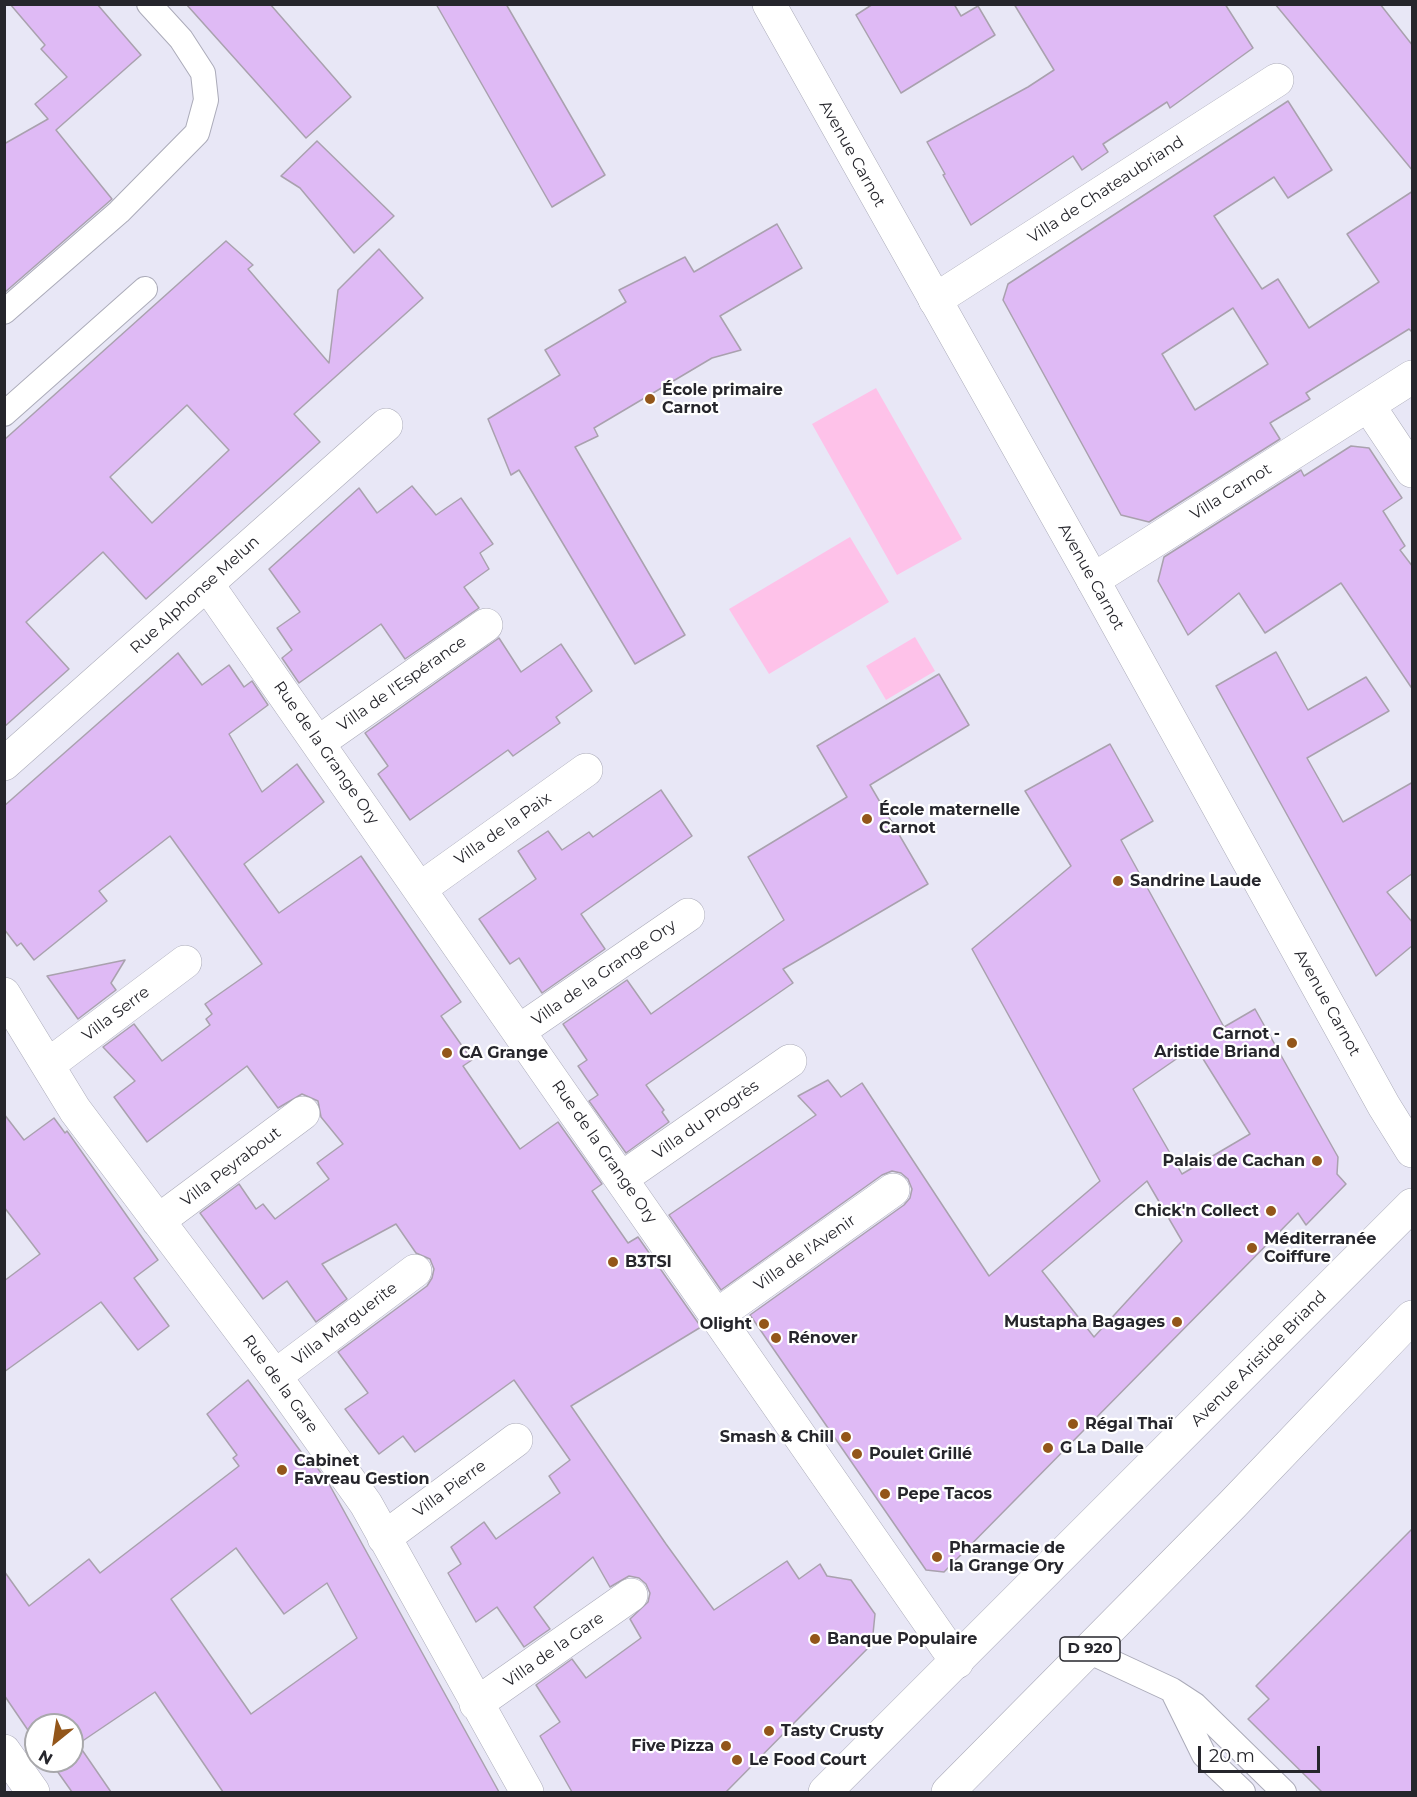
<!DOCTYPE html>
<meta charset="utf-8">
<style>
body{margin:0}
#map{position:relative;width:1417px;height:1797px;overflow:hidden;background:#e8e7f6;font-family:Montserrat,sans-serif}
canvas{display:block}
.frame{position:absolute;inset:0;border:6px solid #26262c;pointer-events:none}
.north{position:absolute;left:24px;top:1713px;width:60px;height:60px;box-sizing:border-box;background:#fff;border:2px solid #a8a8ab;border-radius:50%;rotate:210deg;font-size:16px;font-weight:700;line-height:24px;text-align:center;color:#26262c}
.north::after{content:'';display:block;margin:auto;width:21px;height:27px;background:#93561a;clip-path:polygon(50% 0,100% 100%,50% 72%,0 100%)}
.scale{position:absolute;left:1198px;top:1746px;width:122px;height:27px;box-sizing:border-box;border:3px solid #26262c;border-top:0;padding-left:8px;font-size:18px;line-height:21px;white-space:nowrap;color:#26262c;-webkit-text-stroke:4px #fff;paint-order:stroke}
</style>
<div id="map">
<canvas width="1417" height="1797"></canvas>
<div class="frame"></div>
<div class="north">N</div>
<div class="scale">20 m</div>
</div>
<script>
const g = document.querySelector('canvas').getContext('2d');
g.lineJoin = 'round';
function paint(path, color) { g.fillStyle = color; g.fill(path, 'evenodd'); }
const poly = rows => new Path2D(rows.map(r => 'M' + r).join(''));
function trace(path, color, width, dash) { g.strokeStyle = color; g.lineWidth = width; g.lineCap = dash ? 'butt' : 'round'; g.setLineDash(dash || []); g.stroke(path); }
function write(font, color, halo, rows, align = 'center') {
  g.font = font + ' Montserrat,sans-serif'; g.lineWidth = 4.5; g.setLineDash([]); g.textBaseline = 'middle'; g.strokeStyle = halo; g.fillStyle = color; for (const [text, x, y, turn = 0] of rows) {
    g.save(); g.translate(x, y); g.rotate((+turn || 0) * Math.PI / 180); g.textAlign = isNaN(turn) ? turn : align; if (halo) g.strokeText(text, 0, 0); g.fillText(text, 0, 0); g.restore();
  }
}
paint(poly([
 [876,388,962,539,897,575,812,424],
 [850,537,889,602,769,674,729,609],
 [915,637,935,671,886,700,866,666]
]), '#fec2e9');
const building = poly([
 [10,4,97,4,141,55,56,130,112,199,4,293,4,144,48,119,35,104,67,77,41,49,45,45,10,4],
 [186,4,270,4,351,97,306,138,186,4],
 [436,4,506,4,605,175,552,207,436,4],
 [873,4,954,4,961,16,978,6,995,35,901,93,856,15,873,4],
 [1014,4,1225,4,1253,48,1170,108,1167,102,1103,144,1108,152,1082,170,1073,156,971,225,943,175,945,174,927,142,1028,87,1054,70,1014,4],
 [1275,4,1380,4,1413,46,1413,171,1275,4],
 [1288,101,1332,170,1288,198,1274,177,1214,216,1262,289,1278,279,1309,328,1379,282,1347,234,1413,191,1413,333,1409,329,1306,393,1310,399,1270,423,1280,439,1149,522,1121,515,1003,300,1008,284,1288,101],
 [1233,308,1268,364,1195,410,1162,354,1233,308],
 [317,141,394,216,354,253,300,188,281,176,317,141],
 [777,224,802,268,720,316,741,350,712,358,594,428,598,436,575,447,685,635,635,664,519,470,511,475,488,419,560,375,545,350,626,302,619,290,685,257,694,272,777,224],
 [226,241,253,265,248,269,329,363,338,290,379,249,423,298,294,414,320,442,146,599,103,552,26,622,69,669,4,727,4,440,226,241],
 [187,405,229,450,152,523,110,477,187,405],
 [1351,446,1369,448,1402,498,1383,511,1405,546,1400,550,1413,567,1413,690,1341,583,1265,633,1239,593,1188,635,1158,581,1164,557,1301,470,1304,476,1351,446],
 [412,486,436,515,461,498,493,544,480,553,489,569,464,587,479,608,405,659,381,624,299,683,282,658,292,650,277,628,300,612,269,569,359,488,377,513,412,486],
 [499,638,521,672,561,644,592,691,556,717,560,723,513,756,508,750,410,820,378,774,388,766,365,733,499,638],
 [1276,652,1308,710,1366,677,1389,711,1307,758,1343,822,1413,782,1413,873,1387,892,1413,923,1413,945,1376,976,1216,686,1276,652],
 [178,653,202,685,229,665,244,687,252,681,268,705,229,734,262,792,297,764,324,802,244,864,279,913,361,856,461,1002,441,1016,472,1060,463,1066,520,1149,558,1122,602,1184,592,1191,628,1243,638,1237,701,1327,571,1406,666,1544,714,1610,787,1561,799,1579,820,1564,827,1576,851,1580,875,1614,872,1644,726,1792,572,1792,540,1736,560,1722,536,1685,572,1659,586,1678,641,1638,630,1619,648,1602,650,1593,646,1584,639,1578,629,1576,610,1587,593,1557,534,1607,550,1629,524,1647,497,1607,476,1622,448,1573,461,1564,451,1547,484,1522,496,1539,560,1493,549,1476,570,1460,514,1380,415,1452,403,1436,379,1454,345,1409,368,1393,338,1352,427,1286,432,1278,434,1269,430,1259,416,1253,396,1224,322,1264,347,1299,316,1322,287,1281,263,1299,200,1213,239,1184,256,1209,263,1204,275,1219,329,1179,317,1163,343,1144,321,1117,318,1101,302,1094,278,1108,247,1066,147,1142,114,1097,135,1081,103,1047,134,1024,162,1061,210,1025,206,1019,212,1014,205,1004,262,964,170,836,99,891,107,901,34,960,21,943,17,946,4,929,4,806,178,653],
 [939,674,969,725,870,785,928,884,783,969,793,983,646,1085,664,1110,662,1112,669,1122,626,1153,589,1101,598,1095,578,1066,587,1060,563,1024,627,980,651,1014,784,920,748,857,847,797,817,746,939,674],
 [1110,744,1153,821,1121,840,1224,1027,1255,1009,1338,1157,1337,1174,1346,1184,1306,1225,1298,1213,944,1572,926,1570,750,1315,904,1205,910,1198,912,1189,908,1179,901,1173,892,1171,882,1175,721,1290,669,1215,816,1115,798,1096,828,1080,841,1097,862,1083,989,1276,1100,1181,972,949,1071,866,1025,791,1110,744],
 [1195,1046,1250,1134,1182,1174,1133,1089,1195,1046],
 [1147,1181,1182,1241,1094,1337,1042,1271,1147,1181],
 [661,790,692,836,581,914,605,949,542,993,519,958,510,964,479,919,536,879,518,851,548,831,562,850,589,832,593,837,661,790],
 [125,960,111,983,116,990,78,1019,47,976,125,960],
 [4,1114,24,1140,54,1118,65,1133,67,1131,158,1260,134,1278,169,1326,138,1350,101,1302,4,1372,4,1281,40,1254,4,1207,4,1114],
 [248,1380,313,1468,316,1466,329,1484,499,1792,223,1792,155,1692,78,1744,111,1792,72,1792,50,1761,72,1761,72,1725,36,1725,36,1742,4,1695,4,1571,29,1606,89,1559,100,1573,239,1466,233,1458,237,1455,207,1414,248,1380],
 [236,1548,284,1614,327,1583,357,1638,251,1714,171,1599,236,1548],
 [1413,1528,1413,1792,1322,1792,1248,1719,1269,1699,1256,1686,1413,1528]
]);
paint(building, '#dfbaf5');
trace(building, '#a9a1ae', 1.5);
const lane = poly([
 [4,312,119,212,197,133,206,100,203,73,181,39,149,4],
 [4,414,145,289],
 [1088,1651,1172,1690,1195,1705,1284,1792],
 [1172,1690,1204,1755,1243,1792]
]);
const street = poly([
 [935,300,1277,80],
 [1368,405,1412,471],
 [1093,580,1412,377],
 [207,584,957,1662],
 [319,742,486,625],
 [4,764,386,425],
 [421,888,586,770],
 [4,994,75,1110,275,1376,366,1504,527,1792],
 [519,1031,688,915],
 [48,1065,185,962],
 [622,1178,790,1061],
 [158,1221,303,1113],
 [716,1316,893,1190],
 [275,1376,415,1271],
 [384,1538,516,1440],
 [476,1704,631,1595],
 [4,1751,33,1792]
]);
const secondary = poly([
 [769,4,1093,580,1384,1106,1412,1151]
]);
const primary = poly([
 [825,1792,1412,1205],
 [948,1792,1232,1505,1412,1317]
]);
trace(lane, '#ababb9', 26);
trace(street, '#ababb9', 34);
trace(secondary, '#ababb9', 34);
trace(primary, '#ababb9', 34);
trace(lane, '#fff', 24);
trace(street, '#fff', 33);
trace(secondary, '#fff', 33);
trace(primary, '#fff', 33);
for (const [x, y, r, color] of [
 [650,399,6,"#93561a"],
 [867,819,6,"#93561a"],
 [1118,881,6,"#93561a"],
 [1292,1043,6,"#93561a"],
 [447,1053,6,"#93561a"],
 [1317,1161,6,"#93561a"],
 [1271,1211,6,"#93561a"],
 [1252,1248,6,"#93561a"],
 [613,1262,6,"#93561a"],
 [1177,1322,6,"#93561a"],
 [764,1324,6,"#93561a"],
 [776,1338,6,"#93561a"],
 [1073,1424,6,"#93561a"],
 [846,1437,6,"#93561a"],
 [1048,1448,6,"#93561a"],
 [857,1454,6,"#93561a"],
 [282,1470,6,"#93561a"],
 [885,1494,6,"#93561a"],
 [937,1557,6,"#93561a"],
 [815,1639,6,"#93561a"],
 [769,1731,6,"#93561a"],
 [726,1746,6,"#93561a"],
 [737,1760,6,"#93561a"]
]) { const dot = new Path2D(); dot.arc(x, y, r, 0, 2 * Math.PI); g.fillStyle = color; g.fill(dot); trace(dot, '#fff', 2); }
for (const [x, y, w] of [
 [1090,1649,60]
]) { const box = new Path2D(); box.roundRect(x - w / 2, y - 12, w, 24, 4.5); g.fillStyle = '#fff'; g.fill(box); trace(box, '#26262c', 1.5); }
write('bold 15px', '#26262c', null, [
 ["D 920",1090,1649]
]);
write('16px', '#26262c', '#fff', [
 ["Avenue Carnot",852,154,61],
 ["Villa de Chateaubriand",1106,190,-33],
 ["Villa Carnot",1231,492,-32],
 ["Avenue Carnot",1091,577,61],
 ["Rue Alphonse Melun",195,595,-42],
 ["Villa de l'Espérance",402,684,-35],
 ["Rue de la Grange Ory",326,753,55],
 ["Villa de la Paix",503,829,-35],
 ["Villa de la Grange Ory",604,973,-35],
 ["Avenue Carnot",1327,1003,61],
 ["Villa Serre",116,1014,-37],
 ["Villa du Progrès",706,1120,-35],
 ["Rue de la Grange Ory",604,1152,55],
 ["Villa Peyrabout",231,1167,-37],
 ["Villa de l'Avenir",805,1253,-35],
 ["Villa Marguerite",345,1324,-37],
 ["Avenue Aristide Briand",1259,1359,-45],
 ["Rue de la Gare",280,1384,54],
 ["Villa Pierre",450,1489,-36],
 ["Villa de la Gare",554,1650,-35]
]);
write('bold 16px', '#26262c', '#fff', [
 ["École primaire",662,390],
 ["Carnot",662,408],
 ["École maternelle",879,810],
 ["Carnot",879,828],
 ["Sandrine Laude",1130,881],
 ["Carnot -",1280,1034,"right"],
 ["Aristide Briand",1280,1052,"right"],
 ["CA Grange",459,1053],
 ["Palais de Cachan",1305,1161,"right"],
 ["Chick'n Collect",1259,1211,"right"],
 ["Méditerranée",1264,1239],
 ["Coiffure",1264,1257],
 ["B3TSI",625,1262],
 ["Mustapha Bagages",1165,1322,"right"],
 ["Olight",752,1324,"right"],
 ["Rénover",788,1338],
 ["Régal Thaï",1085,1424],
 ["Smash & Chill",834,1437,"right"],
 ["G La Dalle",1060,1448],
 ["Poulet Grillé",869,1454],
 ["Cabinet",294,1461],
 ["Favreau Gestion",294,1479],
 ["Pepe Tacos",897,1494],
 ["Pharmacie de",949,1548],
 ["la Grange Ory",949,1566],
 ["Banque Populaire",827,1639],
 ["Tasty Crusty",781,1731],
 ["Five Pizza",714,1746,"right"],
 ["Le Food Court",749,1760]
], 'left');
</script>
